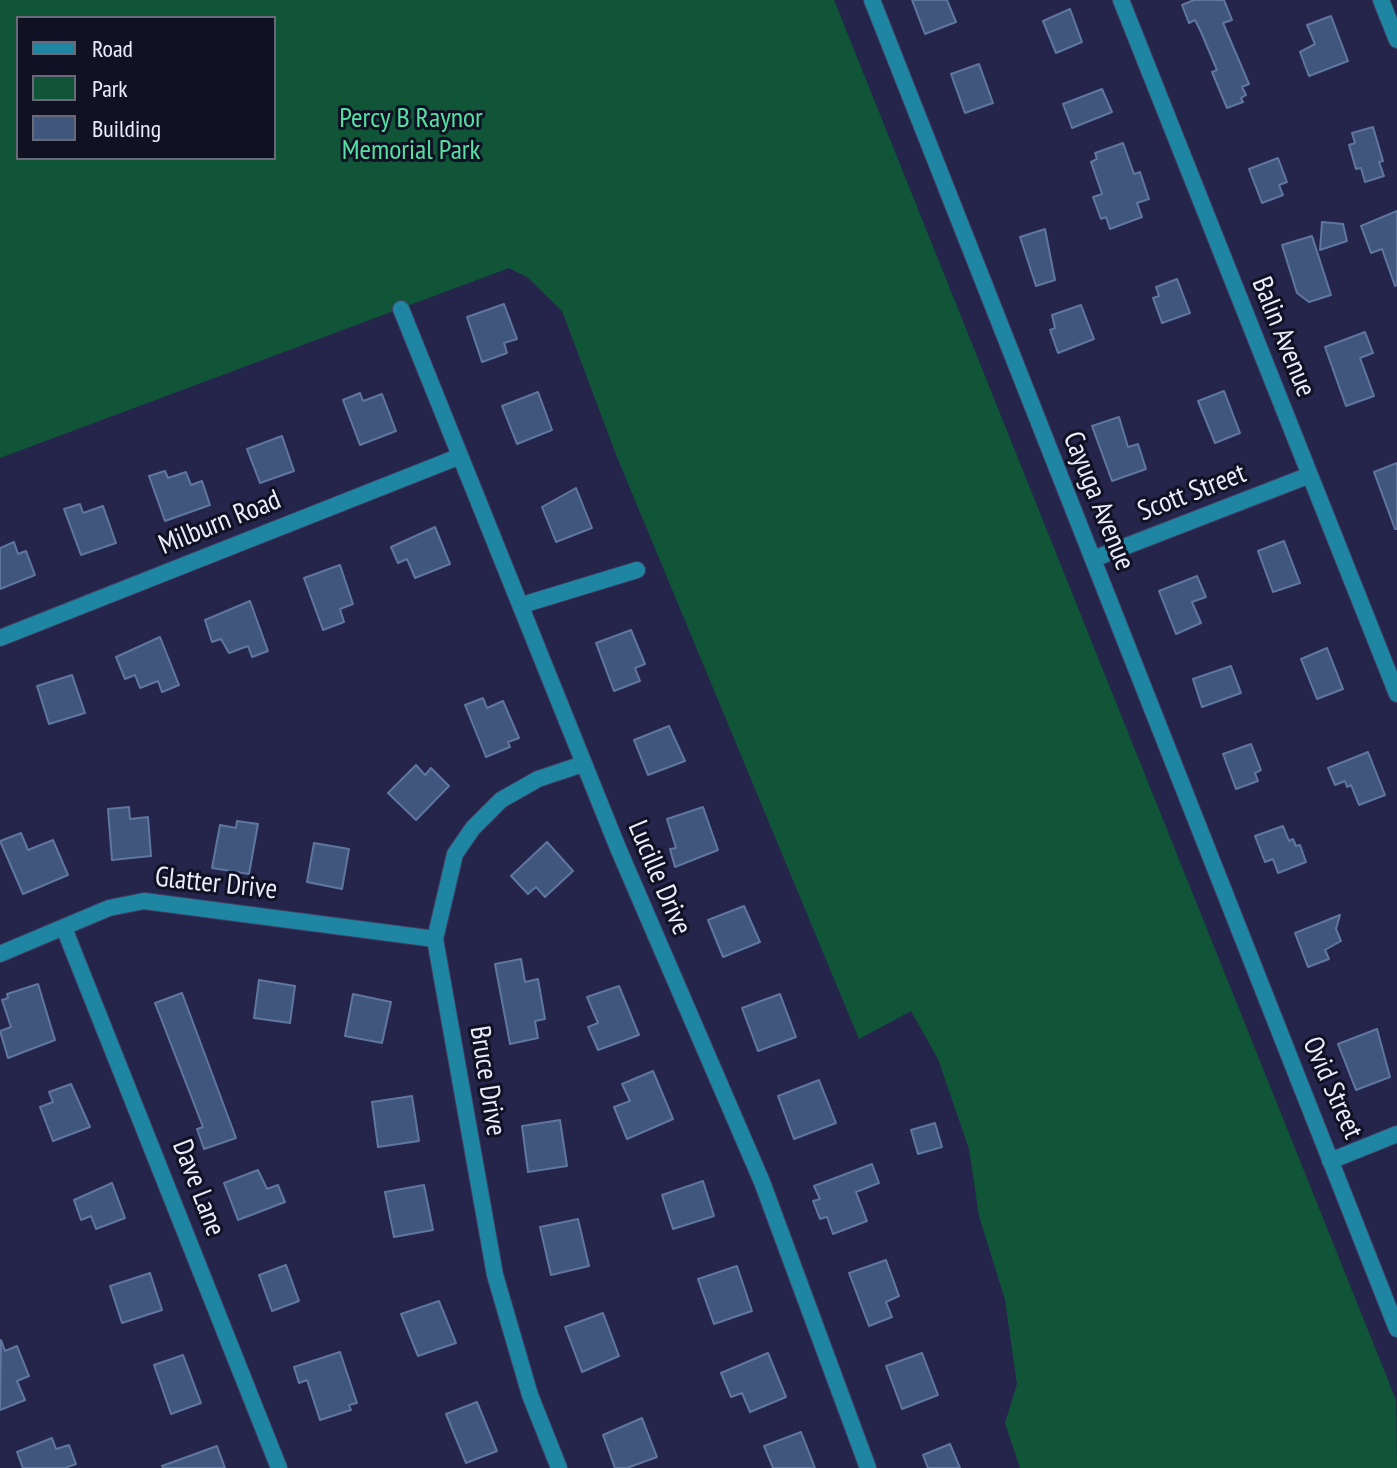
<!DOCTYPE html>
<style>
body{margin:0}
#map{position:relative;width:1397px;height:1468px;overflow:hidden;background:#25254c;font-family:"PT Sans Narrow",sans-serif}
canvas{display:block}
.legend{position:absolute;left:16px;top:16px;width:260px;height:144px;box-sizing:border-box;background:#101122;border:2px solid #686979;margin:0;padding:10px 14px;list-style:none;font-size:24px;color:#ebecfc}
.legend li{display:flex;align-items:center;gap:16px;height:40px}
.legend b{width:40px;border:2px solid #686979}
</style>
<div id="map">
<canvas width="1397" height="1468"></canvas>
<ul class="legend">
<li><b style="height:10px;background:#1e86a2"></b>Road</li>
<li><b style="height:22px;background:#115539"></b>Park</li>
<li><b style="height:22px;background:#40567d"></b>Building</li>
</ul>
</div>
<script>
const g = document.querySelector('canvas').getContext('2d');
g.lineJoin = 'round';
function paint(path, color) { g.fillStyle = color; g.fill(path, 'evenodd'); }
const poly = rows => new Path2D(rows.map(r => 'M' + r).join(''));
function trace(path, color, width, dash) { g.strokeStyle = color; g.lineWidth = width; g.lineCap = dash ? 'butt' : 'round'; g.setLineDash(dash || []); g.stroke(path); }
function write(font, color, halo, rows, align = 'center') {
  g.font = font + ' "PT Sans Narrow",sans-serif'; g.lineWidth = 6; g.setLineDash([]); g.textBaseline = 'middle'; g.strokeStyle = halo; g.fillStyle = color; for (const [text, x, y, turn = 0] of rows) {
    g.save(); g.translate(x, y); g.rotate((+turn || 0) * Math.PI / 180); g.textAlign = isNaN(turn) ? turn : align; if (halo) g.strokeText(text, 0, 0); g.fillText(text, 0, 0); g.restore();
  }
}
paint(poly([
 [0,0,834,0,1396,1400,1397,1468,1020,1468,1005,1423,1017,1384,1005,1300,979,1216,969,1149,938,1059,911,1011,859,1039,617,457,562,311,527,277,509,268,0,458],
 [18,18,274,18,274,158,18,158]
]), '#115539');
const building = poly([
 [912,0,947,0,956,22,925,34,912,0],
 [1194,0,1224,0,1232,20,1223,23,1249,84,1242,87,1246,95,1241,98,1243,102,1227,108,1212,72,1217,70,1201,32,1195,20,1189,23,1182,5,1194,0],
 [1070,9,1082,42,1056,53,1043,21,1070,9],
 [1331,16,1348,61,1309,76,1300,52,1315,44,1307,25,1331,16],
 [979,64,993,103,965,113,951,74,979,64],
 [1102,89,1112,112,1072,128,1063,104,1102,89],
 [1373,127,1383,161,1379,162,1384,176,1365,182,1361,168,1356,169,1349,145,1355,143,1352,133,1373,127],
 [1123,143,1134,174,1140,172,1149,199,1137,203,1142,217,1110,229,1106,217,1101,219,1093,197,1102,194,1091,162,1097,159,1095,153,1123,143],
 [1278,158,1287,182,1279,185,1283,195,1262,203,1249,169,1278,158],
 [1397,211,1397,285,1395,286,1382,249,1371,253,1361,226,1397,211],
 [1322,222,1343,224,1347,241,1320,250,1322,222],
 [1045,229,1055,280,1036,286,1020,237,1045,229],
 [1312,236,1331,295,1309,302,1297,293,1282,245,1312,236],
 [1177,279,1190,313,1162,323,1153,298,1159,296,1156,287,1177,279],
 [504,304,517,339,504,343,507,353,482,362,467,317,504,304],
 [1081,305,1094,339,1058,353,1050,330,1055,328,1052,315,1081,305],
 [1365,332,1373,353,1360,358,1374,396,1346,406,1325,347,1365,332],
 [1224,391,1240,433,1215,443,1198,401,1224,391],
 [538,392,552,430,517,444,502,406,538,392],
 [360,393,363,401,382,394,396,431,360,445,343,400,360,393],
 [1119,417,1128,447,1138,444,1146,469,1112,481,1092,426,1119,417],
 [282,436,294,471,260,483,247,449,282,436],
 [1397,463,1397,529,1395,529,1374,472,1397,463],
 [165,471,168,478,186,472,191,485,202,481,210,505,165,521,149,476,165,471],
 [576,488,592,528,556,542,542,507,576,488],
 [80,504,83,513,103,506,116,543,81,555,64,509,80,504],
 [435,527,450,564,415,578,407,559,398,563,391,547,435,527],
 [1284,541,1300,583,1273,592,1258,551,1284,541],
 [14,542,18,554,26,551,35,575,0,589,0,548,14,542],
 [340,565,353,604,340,609,344,622,323,630,304,578,340,565],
 [1197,576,1206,597,1192,602,1201,623,1176,634,1159,591,1197,576],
 [250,601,268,651,252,657,248,646,229,653,221,639,212,642,205,620,250,601],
 [631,630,645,664,635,668,640,681,614,691,596,643,631,630],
 [160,637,179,685,162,692,158,681,140,688,135,675,125,679,116,657,160,637],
 [1327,648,1343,689,1317,699,1301,659,1327,648],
 [1231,666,1241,693,1202,707,1193,679,1231,666],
 [72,675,85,713,49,724,37,686,72,675],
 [483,698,487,708,503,701,519,738,508,742,510,747,486,757,465,705,483,698],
 [669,726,685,761,648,775,634,740,669,726],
 [1251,744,1261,770,1255,773,1258,781,1236,789,1223,754,1251,744],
 [1368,752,1385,795,1359,805,1351,785,1347,787,1345,781,1335,785,1328,768,1368,752],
 [416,765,425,775,431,768,449,786,416,820,388,793,416,765],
 [129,807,130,819,148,817,151,856,112,860,108,809,129,807],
 [703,807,718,850,675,867,670,849,676,848,667,819,703,807],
 [237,821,258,824,249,874,212,868,220,825,236,828,237,821],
 [1283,826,1289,841,1293,839,1296,846,1300,845,1306,862,1278,873,1273,859,1265,862,1255,836,1283,826],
 [21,833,28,850,53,840,68,875,23,894,0,841,21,833],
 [547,842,573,871,545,897,536,887,528,894,511,876,547,842],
 [314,843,349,849,342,889,307,882,314,843],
 [744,906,760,942,723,957,708,920,744,906],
 [1340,915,1336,929,1341,941,1325,950,1329,959,1308,967,1295,933,1340,915],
 [521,959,525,982,538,979,545,1019,535,1021,538,1038,510,1044,495,964,521,959],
 [259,980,295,986,290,1023,254,1018,259,980],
 [38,984,55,1040,8,1058,0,1031,11,1027,2,1000,8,998,7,994,38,984],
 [619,986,639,1035,598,1050,588,1027,598,1023,587,997,619,986],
 [182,993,236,1138,204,1149,197,1129,203,1127,155,1003,182,993],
 [353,994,391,1002,382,1043,345,1036,353,994],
 [780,994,796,1037,758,1051,742,1008,780,994],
 [1377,1029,1390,1077,1356,1090,1338,1044,1377,1029],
 [653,1071,673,1119,627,1139,614,1107,630,1101,622,1084,653,1071],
 [819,1080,836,1123,794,1139,778,1096,819,1080],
 [71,1084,90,1127,53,1141,40,1107,53,1102,49,1092,71,1084],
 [412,1096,419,1141,378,1147,372,1102,412,1096],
 [560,1120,567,1166,528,1172,522,1126,560,1120],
 [935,1123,942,1147,918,1154,911,1130,935,1123],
 [872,1164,879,1183,856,1192,867,1221,833,1234,827,1217,820,1219,813,1201,820,1199,814,1186,872,1164],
 [258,1170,267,1189,278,1185,285,1202,238,1220,224,1183,258,1170],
 [703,1181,714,1216,673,1229,662,1195,703,1181],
 [112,1183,125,1218,96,1229,91,1216,81,1220,74,1200,112,1183],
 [424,1185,433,1230,394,1237,385,1192,424,1185],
 [578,1219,589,1266,551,1275,540,1227,578,1219],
 [886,1260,899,1296,886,1302,892,1317,869,1326,849,1273,886,1260],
 [286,1265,299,1301,272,1311,259,1275,286,1265],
 [737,1266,752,1311,714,1324,698,1279,737,1266],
 [150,1273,162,1310,122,1323,110,1286,150,1273],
 [439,1301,456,1343,418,1356,401,1314,439,1301],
 [603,1313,619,1356,582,1372,565,1327,603,1313],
 [1,1340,5,1351,17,1346,29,1376,17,1381,25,1400,0,1410,1,1340],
 [340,1352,357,1403,349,1405,351,1410,320,1420,307,1380,299,1383,294,1367,340,1352],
 [768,1353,786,1397,750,1412,742,1393,731,1397,721,1373,768,1353],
 [922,1353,938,1395,902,1409,886,1366,922,1353],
 [183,1355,201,1403,171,1414,154,1365,183,1355],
 [477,1402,497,1451,466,1463,446,1414,477,1402],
 [642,1418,657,1457,627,1468,615,1468,603,1435,642,1418],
 [801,1432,815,1468,773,1468,764,1446,801,1432],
 [52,1438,56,1449,69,1445,76,1464,65,1468,23,1468,17,1452,52,1438],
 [950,1444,960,1468,928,1468,923,1455,950,1444],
 [217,1446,225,1468,163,1468,162,1466,217,1446]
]);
paint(building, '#40567d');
trace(building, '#5f779f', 2);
const street = poly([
 [872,0,1397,1329],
 [1121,0,1397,694],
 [1381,0,1397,40],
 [401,309,618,848,762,1182,868,1468],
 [1093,559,1310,475],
 [522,605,637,570],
 [0,638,458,457],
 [64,928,279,1468],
 [0,954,109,908,144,901,435,939],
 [1330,1161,1397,1134],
 [559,1468,530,1395,495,1275,435,939,455,854,473,828,501,800,538,779,583,764]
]);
trace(street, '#414165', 18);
trace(street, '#1e86a2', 16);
write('28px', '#54e0a2', '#101122', [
 ["Percy B Raynor",411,119],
 ["Memorial Park",411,151]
]);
write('28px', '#ebecfc', '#101122', [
 ["Balin Avenue",1283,337,68],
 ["Scott Street",1192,493,-21],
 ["Cayuga Avenue",1098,501,68],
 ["Milburn Road",220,523,-22],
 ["Lucille Drive",659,878,67],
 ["Glatter Drive",216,884,6],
 ["Bruce Drive",487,1081,81],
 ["Ovid Street",1332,1088,66],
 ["Dave Lane",198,1188,69]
]);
</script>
